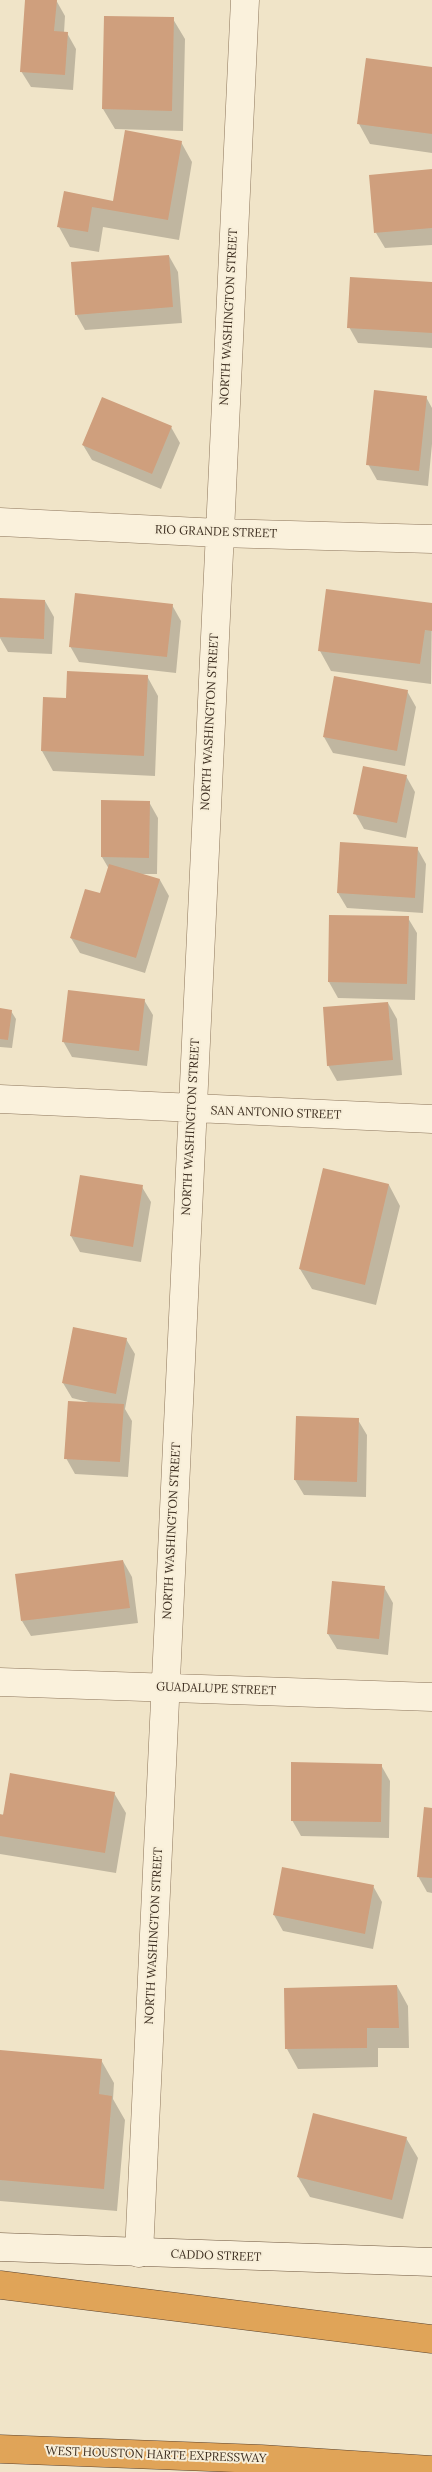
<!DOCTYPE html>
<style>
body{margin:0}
canvas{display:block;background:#f0e4c8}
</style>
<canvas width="432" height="2472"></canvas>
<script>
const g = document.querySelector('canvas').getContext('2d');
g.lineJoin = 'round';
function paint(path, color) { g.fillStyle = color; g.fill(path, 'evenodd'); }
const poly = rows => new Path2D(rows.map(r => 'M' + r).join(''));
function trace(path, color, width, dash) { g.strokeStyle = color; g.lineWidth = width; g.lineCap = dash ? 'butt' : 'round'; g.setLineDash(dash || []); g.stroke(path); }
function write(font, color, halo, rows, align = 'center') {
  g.font = font + ' Lora,serif'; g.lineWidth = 4; g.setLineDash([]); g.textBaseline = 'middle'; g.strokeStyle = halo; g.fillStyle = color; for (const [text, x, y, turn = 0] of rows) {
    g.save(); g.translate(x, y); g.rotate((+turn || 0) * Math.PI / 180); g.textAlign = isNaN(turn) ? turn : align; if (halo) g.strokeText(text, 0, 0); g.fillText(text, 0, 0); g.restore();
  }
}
paint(poly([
 [26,0,56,0,65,16,64,33,67,33,76,49,73,90,31,87,21,71],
 [173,19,185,39,183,131,115,129,103,109],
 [432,68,432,153,370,144,359,124],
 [181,142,192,162,179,240,103,227,99,252,70,247,59,227,65,193,114,202],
 [432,171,432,245,385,248,376,233],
 [169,256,178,272,182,323,85,330,76,314],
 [432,283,432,348,358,343,349,327],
 [426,397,432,408,432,444,428,486,377,480,368,464],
 [171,427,180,443,161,489,92,460,83,445],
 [45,601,54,617,52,654,8,652,0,638,0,615],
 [172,605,181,621,176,673,79,662,70,646],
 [432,605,431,684,331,671,320,651],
 [147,676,158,696,155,776,53,771,42,751,67,700],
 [407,691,416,707,405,766,333,753,324,737],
 [406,776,415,792,406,838,364,829,355,813],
 [149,802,158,818,157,874,138,874,160,880,169,896,145,973,80,953,71,938,101,895,109,869,102,857],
 [417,848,426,864,423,913,347,908,338,893],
 [330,916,408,918,417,933,415,1000,338,998,329,982],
 [144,1000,153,1015,147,1066,72,1057,63,1041],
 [388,1003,397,1019,402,1075,337,1081,328,1065],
 [0,1009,11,1011,16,1019,12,1048,0,1047],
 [324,1170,389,1185,400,1206,376,1305,312,1289,300,1269],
 [142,1187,151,1202,141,1262,80,1252,71,1236],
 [126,1339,135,1354,125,1409,132,1421,128,1477,75,1474,66,1458,88,1402,72,1398,63,1383],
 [358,1420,367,1435,366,1497,304,1495,295,1480],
 [123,1561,132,1577,138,1623,31,1636,22,1621],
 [384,1587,393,1603,388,1655,337,1649,328,1634],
 [381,1765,390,1781,389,1838,301,1836,292,1820],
 [114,1793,126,1813,116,1873,0,1854,0,1815],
 [432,1809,432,1893,427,1892,418,1876],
 [283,1868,373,1886,382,1902,373,1949,283,1931,274,1915],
 [397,1986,408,2006,409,2048,378,2048,378,2067,298,2069,287,2049],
 [0,2051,101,2060,114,2083,113,2099,125,2120,117,2211,0,2201],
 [406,2138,418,2158,403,2219,310,2197,298,2177]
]), '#0003');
paint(poly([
 [25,0,57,0,54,31,68,32,65,75,20,72],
 [104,16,174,17,172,111,102,109],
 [366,58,432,67,432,134,357,124],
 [125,130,182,141,168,220,92,207,88,232,57,227,64,191,113,201],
 [432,169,432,228,374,233,369,175],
 [169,255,173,307,75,315,71,262],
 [350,277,432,282,432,333,347,328],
 [374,390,427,396,419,471,366,465],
 [102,397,172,426,152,474,82,445],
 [326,589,432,603,432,631,425,630,420,664,318,651],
 [75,593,173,604,167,657,69,647],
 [0,598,45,600,44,639,0,637],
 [67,671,148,675,144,756,41,751,43,697,66,698],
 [334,676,408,690,397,751,323,737],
 [363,766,407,775,397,823,353,814],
 [101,800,150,801,149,858,101,857],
 [340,842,418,847,415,898,337,893],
 [109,864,160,879,136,958,70,938,85,889,100,893],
 [329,915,409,916,407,984,328,982],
 [68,990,145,999,139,1051,62,1042],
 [388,1002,393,1060,327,1066,323,1007],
 [0,1008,12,1010,8,1040,0,1039],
 [323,1168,389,1184,365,1285,299,1269],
 [80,1175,143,1185,133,1247,70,1236],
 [73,1327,127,1338,116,1394,62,1383],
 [68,1401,124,1404,120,1462,64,1459],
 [296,1416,359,1418,357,1482,294,1480],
 [123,1560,130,1608,21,1621,15,1574],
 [332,1581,385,1586,379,1639,327,1634],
 [291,1762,382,1764,381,1822,291,1821],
 [10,1773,115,1792,105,1853,0,1836,0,1814,3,1815],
 [424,1807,432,1808,432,1878,417,1877],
 [282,1867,374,1885,365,1934,273,1915],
 [397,1985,399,2028,367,2028,367,2048,285,2049,284,1988],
 [0,2050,102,2059,99,2094,112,2096,104,2189,0,2180],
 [313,2113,407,2137,392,2200,297,2177]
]), '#cf9f7d');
const street = poly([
 [0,522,219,533,432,539],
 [0,1099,432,1119],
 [0,1682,432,1697],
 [139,2253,245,0]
]);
const secondary = poly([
 [0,2247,432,2262]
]);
const highway = poly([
 [0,2285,432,2339],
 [0,2449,261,2459,432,2470]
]);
trace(street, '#8d765c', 29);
trace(secondary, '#6f573f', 29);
trace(highway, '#5b4430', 29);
trace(street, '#faf1dc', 28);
trace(secondary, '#faf1dc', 28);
trace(highway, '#e0a458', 28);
write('12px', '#3d2e20', '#f7eed8', [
 ["NORTH WASHINGTON STREET",229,317,-87],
 ["RIO GRANDE STREET",216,532,2],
 ["NORTH WASHINGTON STREET",210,722,-87],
 ["SAN ANTONIO STREET",276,1113,2],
 ["NORTH WASHINGTON STREET",191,1127,-87],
 ["NORTH WASHINGTON STREET",172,1531,-87],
 ["GUADALUPE STREET",216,1689,2],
 ["NORTH WASHINGTON STREET",154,1936,-87],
 ["CADDO STREET",216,2256,2],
 ["WEST HOUSTON HARTE EXPRESSWAY",156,2455,2]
]);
</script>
